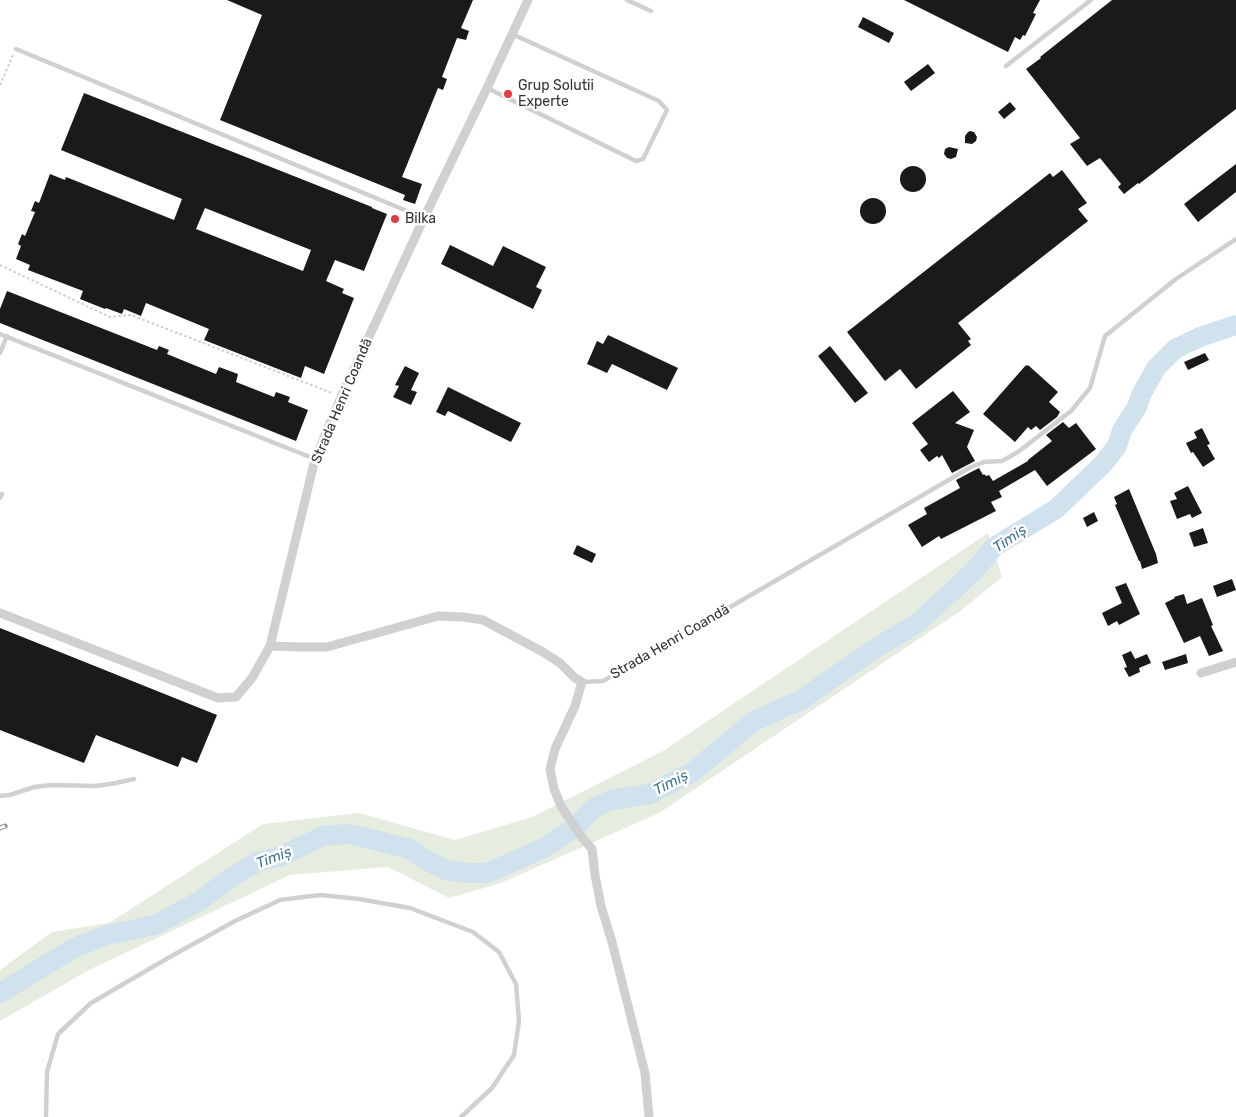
<!DOCTYPE html>
<meta charset="utf-8">
<style>
body{margin:0}
canvas{display:block;background:#fff}
</style>
<canvas width="1236" height="1117"></canvas>
<script>
const g = document.querySelector('canvas').getContext('2d');
g.lineJoin = 'round';
function paint(path, color) { g.fillStyle = color; g.fill(path, 'evenodd'); }
const poly = rows => new Path2D(rows.map(r => 'M' + r).join(''));
function trace(path, color, width, dash) { g.strokeStyle = color; g.lineWidth = width; g.lineCap = dash ? 'butt' : 'round'; g.setLineDash(dash || []); g.stroke(path); }
function write(font, color, halo, rows, align = 'center') {
  g.font = font + ' Rubik,sans-serif'; g.lineWidth = 5; g.setLineDash([]); g.textBaseline = 'middle'; g.strokeStyle = halo; g.fillStyle = color; for (const [text, x, y, turn = 0] of rows) {
    g.save(); g.translate(x, y); g.rotate((+turn || 0) * Math.PI / 180); g.textAlign = isNaN(turn) ? turn : align; if (halo) g.strokeText(text, 0, 0); g.fillText(text, 0, 0); g.restore();
  }
}
paint(poly([
 [988,533,1002,577,959,612,659,813,501,883,449,898,388,867,290,875,87,971,0,1021,0,970,52,932,109,923,263,824,359,813,455,840,532,817,663,751]
]), '#e6ecdf');
trace(poly([
 [0,993,74,948,107,935,155,925,198,902,232,877,259,861,282,856,323,836,349,834,367,838,410,849,424,859,446,870,468,873,487,873,542,849,576,827,592,809,611,800,650,794,693,772,754,721,801,700,873,650,919,622,975,570,994,547,1056,509,1103,464,1117,446,1122,430,1137,407,1141,395,1156,368,1175,349,1200,337,1236,325]
]), '#cfe2ee', 20);
paint(poly([
 [227,0,473,0,461,28,469,31,466,40,457,38,442,77,447,79,443,90,438,88,402,177,422,184,415,204,403,200,405,195,220,120,262,15],
 [904,0,1040,0,1033,13,1036,14,1025,36,1023,35,1020,40,1015,37,1008,52],
 [1112,0,1236,0,1236,109,1139,184,1138,183,1124,194,1118,187,1121,184,1100,158,1087,166,1070,144,1080,138,1026,69,1041,58,1040,57],
 [863,17,894,33,889,43,858,27],
 [928,64,935,73,911,91,904,82],
 [84,93,372,207,372,208,387,214,364,271,335,260,326,281,344,289,342,293,354,298,324,374,305,366,301,378,204,340,209,329,146,303,141,316,124,309,122,314,106,308,105,309,80,299,83,291,28,270,30,265,16,259,21,246,18,244,22,234,25,236,35,212,31,211,35,201,39,203,50,174,65,180,66,177,174,220,182,199,61,150],
 [205,208,311,250,303,271,196,229],
 [1010,102,1016,109,1004,119,998,112],
 [970,131,974,132,977,137,976,141,972,144,965,143,965,136,968,132],
 [949,147,958,149,956,157,951,159,947,158,944,154,945,149],
 [1236,164,1236,192,1198,222,1184,204],
 '900 179a13 13 0 1 1 26 0a13 13 0 1 1-26 0Z',
 [1062,170,1087,203,1078,209,1088,221,958,323,971,339,968,341,971,345,916,389,900,369,885,381,847,332,1050,173,1053,177],
 '860 211a13 13 0 1 1 26 0a13 13 0 1 1-26 0Z',
 [450,245,493,266,503,246,546,267,536,287,542,290,533,309,441,264],
 [7,291,157,350,159,346,169,350,167,354,216,374,219,367,238,374,236,382,274,397,276,392,290,397,288,402,308,410,296,441,0,323,0,309],
 [608,335,678,368,667,390,612,364,607,373,587,364,597,341,603,344],
 [830,346,868,393,855,403,818,356],
 [1205,353,1209,360,1188,370,1184,362],
 [1026,365,1027,366,1028,365,1058,392,1049,402,1060,412,1057,417,1040,430,1036,426,1031,430,1028,427,1015,442,983,414],
 [405,366,419,373,411,390,417,392,411,405,393,397,399,386,395,385],
 [448,387,521,423,511,442,448,411,445,416,436,412],
 [953,391,970,412,955,423,974,430,967,447,975,461,952,473,942,455,939,458,937,456,929,462,920,450,928,444,912,423],
 [1063,422,1069,428,1076,423,1096,449,1047,486,1035,470,999,491,1002,497,991,502,996,511,941,539,939,536,922,547,908,525,927,514,924,508,960,488,956,480,973,471,979,468,983,475,984,474,986,476,989,475,993,481,1028,461,1028,460,1052,441,1046,435],
 [1202,428,1210,444,1207,445,1215,459,1203,467,1193,452,1191,453,1186,443,1197,438,1194,432],
 [1188,486,1202,513,1192,518,1190,514,1177,519,1170,501,1177,499,1174,493],
 [1129,489,1156,554,1158,563,1142,569,1140,561,1139,561,1115,505,1117,504,1114,497],
 [1094,512,1098,521,1087,527,1083,518],
 [1203,528,1208,543,1194,547,1189,533],
 [577,545,596,554,592,563,573,554],
 [1232,579,1236,590,1217,597,1213,586],
 [1126,583,1140,614,1119,625,1117,621,1108,626,1102,613,1122,603,1115,587],
 [1184,594,1187,604,1202,598,1213,625,1211,626,1223,651,1209,656,1200,636,1184,643,1165,603,1175,598,1174,597],
 [0,628,217,715,197,763,182,757,178,767,96,735,84,763,0,730],
 [1131,651,1135,659,1147,654,1151,663,1139,668,1140,672,1129,677,1124,668,1127,667,1122,655],
 [1186,654,1188,663,1165,670,1162,662]
]), '#1a1a1a');
trace(poly([
 [0,85,13,55],
 [0,265,110,317,131,315,332,393]
]), '#cdcdcd', 2, [2.5, 2.5]);
trace(poly([
 [627,0,651,11],
 [16,49,424,218],
 [1006,66,1091,0],
 [487,88,636,161,643,159,667,110,659,101,512,34],
 [0,334,315,459],
 [0,353,7,336],
 [0,498,2,494],
 [582,682,603,681,971,467,984,462,1002,461,1018,452,1071,411,1090,388,1105,336,1176,279,1236,239],
 [0,796,10,795,34,787,52,785,96,786,116,783,134,779],
 [46,1117,47,1072,58,1034,91,1003,168,958,235,921,280,900,320,895,359,899,410,908,473,932,499,952,516,984,519,1021,514,1055,492,1088,461,1117]
]), '#d0d0d0', 4.5);
trace(poly([
 [0,613,218,698,236,697,252,678,270,646,315,459,341,397,424,218,487,88,528,0],
 [270,646,299,647,327,647,438,616,463,617,483,620,543,652,560,663,575,678,582,682,575,706,555,749,550,769,554,789,561,806,580,835,592,849,595,875,601,906,612,942,645,1073,649,1117],
 [1201,673,1236,662]
]), '#d0d0d0', 9);
const rail = poly([
 [0,828,5,826]
]);
trace(rail, '#888', 5);
trace(rail, '#fff', 3, [9]);
for (const [x, y, r, color] of [
 [508,94,5,"#e63946"],
 [395,219,5,"#e63946"]
]) { const dot = new Path2D(); dot.arc(x, y, r, 0, 2 * Math.PI); g.fillStyle = color; g.fill(dot); trace(dot, '#fff', 2); }
write('14px', '#333', '#fff', [
 ["Grup Solutii",518,86],
 ["Experte",518,102],
 ["Bilka",405,219]
], 'left');
write('14px', '#333', '#fff', [
 ["Strada Henri Coandă",342,401,-67],
 ["Strada Henri Coandă",670,642,-30]
]);
write('italic 15px', '#3f7597', '#fff', [
 ["Timiș",1010,539,-35],
 ["Timiș",671,783,-27],
 ["Timiș",274,858,-21]
]);
</script>
